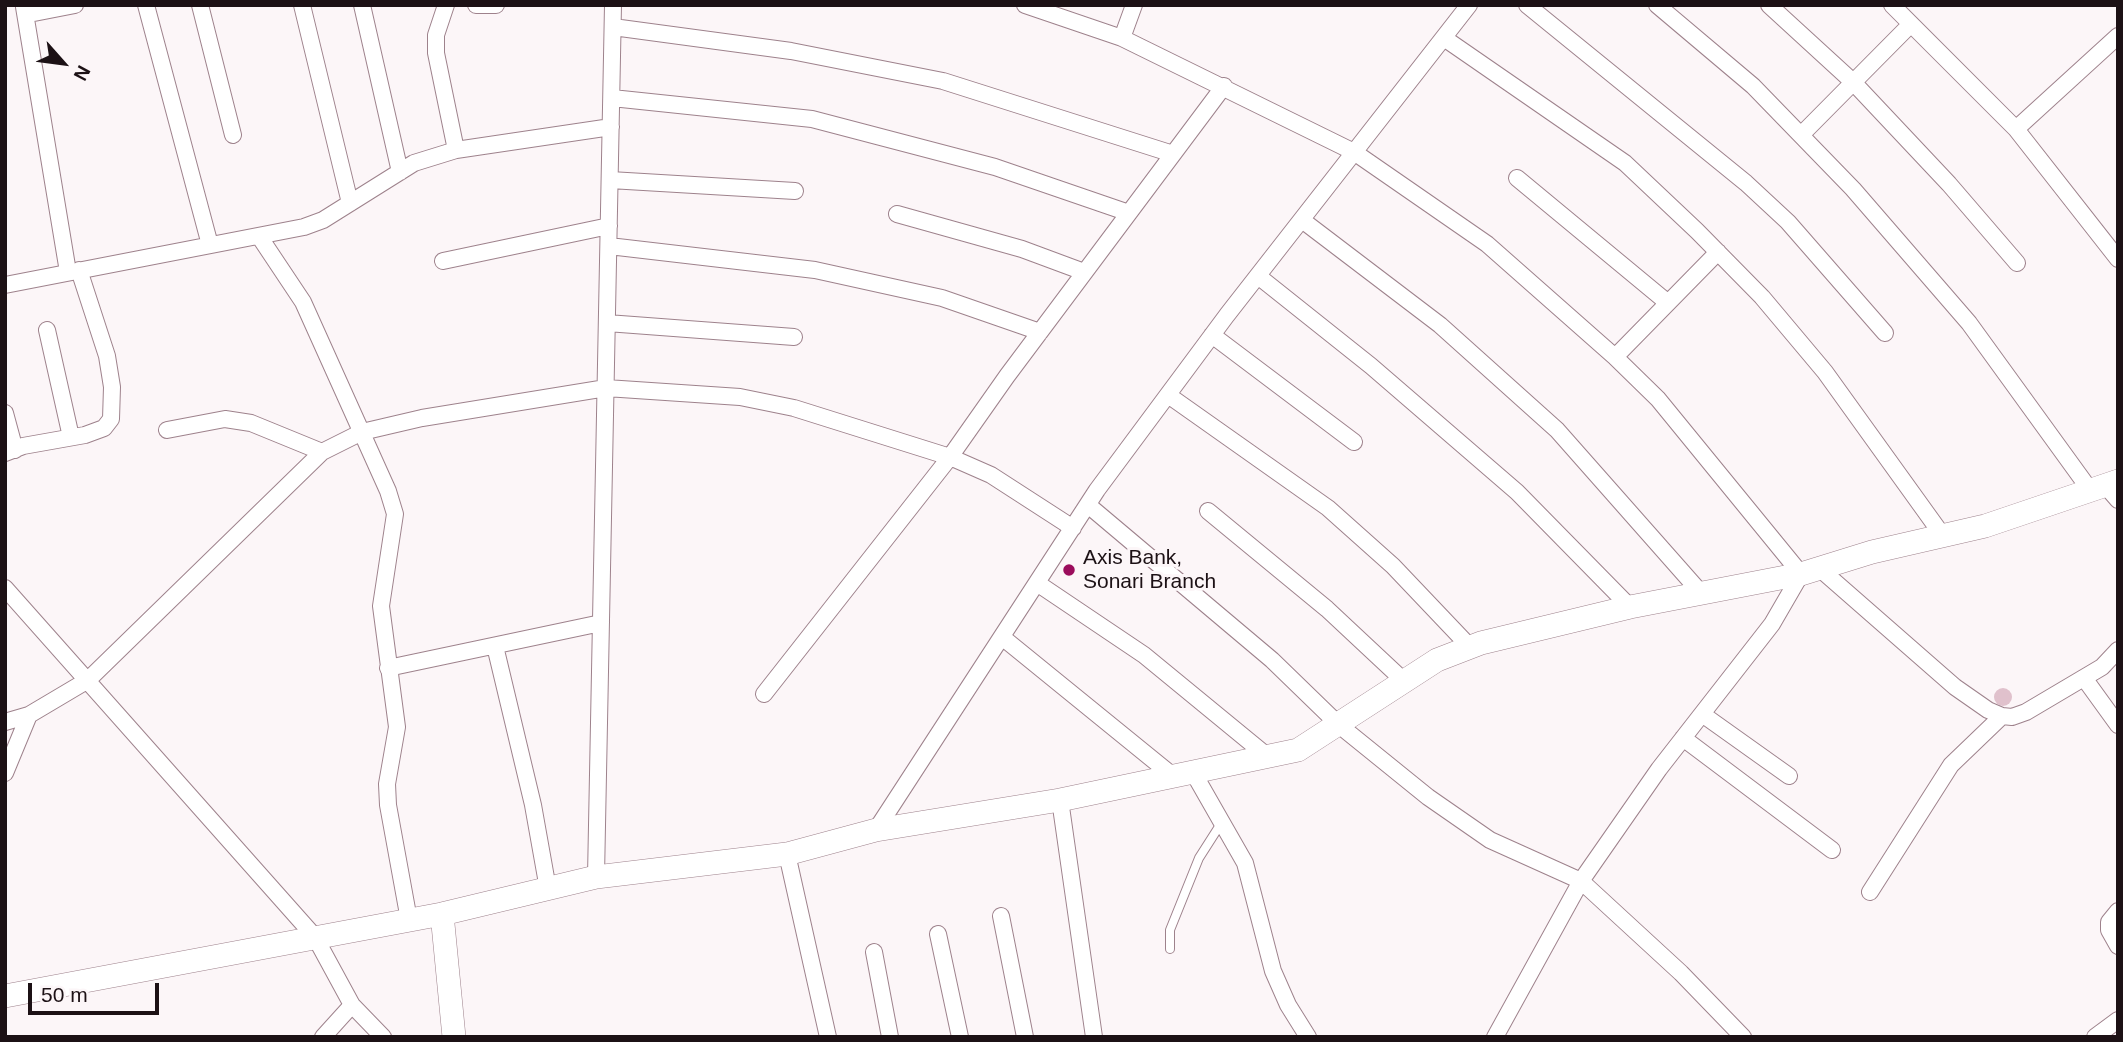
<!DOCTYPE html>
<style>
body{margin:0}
#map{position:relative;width:2123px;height:1042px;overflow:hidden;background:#fcf6f8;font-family:Arial,sans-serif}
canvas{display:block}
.frame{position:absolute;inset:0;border:7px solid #1c1115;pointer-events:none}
.north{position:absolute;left:28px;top:28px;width:70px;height:70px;-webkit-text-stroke:5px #fcf6f8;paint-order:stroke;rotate:118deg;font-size:19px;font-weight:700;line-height:28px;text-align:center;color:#1c1115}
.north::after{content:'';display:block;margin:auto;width:24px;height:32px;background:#1c1115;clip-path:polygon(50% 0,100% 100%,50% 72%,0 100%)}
.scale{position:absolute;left:28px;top:983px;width:131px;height:32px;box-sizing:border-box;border:4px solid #1c1115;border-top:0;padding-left:9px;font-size:21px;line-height:24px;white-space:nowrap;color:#1c1115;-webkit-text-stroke:5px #fcf6f8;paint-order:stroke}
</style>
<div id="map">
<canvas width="2123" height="1042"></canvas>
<div class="frame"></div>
<div class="north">N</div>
<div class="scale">50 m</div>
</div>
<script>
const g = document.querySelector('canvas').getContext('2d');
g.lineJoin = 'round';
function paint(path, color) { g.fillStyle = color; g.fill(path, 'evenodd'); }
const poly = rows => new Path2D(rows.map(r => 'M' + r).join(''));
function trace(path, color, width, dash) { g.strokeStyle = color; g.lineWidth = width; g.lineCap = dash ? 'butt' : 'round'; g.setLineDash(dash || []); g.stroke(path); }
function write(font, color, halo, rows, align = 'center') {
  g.font = font + ' Arial,sans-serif'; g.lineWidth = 6; g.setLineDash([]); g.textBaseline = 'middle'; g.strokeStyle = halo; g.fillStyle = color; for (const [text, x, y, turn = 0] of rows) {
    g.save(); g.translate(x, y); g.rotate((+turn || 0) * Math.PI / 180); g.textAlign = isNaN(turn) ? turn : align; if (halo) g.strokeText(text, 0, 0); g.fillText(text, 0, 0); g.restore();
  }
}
paint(poly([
 '1994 697a9 9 0 1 1 18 0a9 9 0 1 1-18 0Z'
]), '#e0c1cc');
const lane = poly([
 [1170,949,1170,930,1199,858,1222,822]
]);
const street = poly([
 [24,5,34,13,75,5],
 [146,5,210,245],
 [200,5,233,135],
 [302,5,350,203],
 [362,5,400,172],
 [446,5,436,35,436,53,456,150],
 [476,5,496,5],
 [1025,5,1122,38,1354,152,1487,244,1615,357,1658,399,1801,574,1772,624,1659,769,1581,881,1495,1037],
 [1527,5,1746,183,1788,222,1885,333],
 [1657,5,1753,86,1853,189,1969,323,2090,490],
 [1769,5,1853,82,1949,184,2017,263],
 [1892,5,2016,129,2118,259],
 [24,7,68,272],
 [613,27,791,51,943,81,1173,154],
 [1122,38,1134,5],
 [1444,38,1625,163,1697,231,1762,297,1825,372,1943,536],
 [612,98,812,119,995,167,1129,213],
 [2016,129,2118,36],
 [1801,135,1911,24],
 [1517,178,1668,303],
 [610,180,795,191],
 [897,214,1022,249,1084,272],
 [1302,220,1440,325,1557,430,1701,593],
 [259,236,303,302,388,491,395,514,381,606,397,727,387,784,388,805,409,920],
 [609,246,815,270,942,298,1040,332],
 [443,261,609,226],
 [1258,276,1371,366,1517,492,1630,607],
 [5,285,304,227,323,220,414,163,456,150,611,127],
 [607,323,794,337],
 [47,330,71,437],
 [1212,335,1354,442],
 [1615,357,1718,252],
 [1168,395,1328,508,1393,566,1470,647],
 [5,413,15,450],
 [167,430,225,419,251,423,322,452],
 [5,453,23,446,85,435,104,428,111,419,112,387,107,356,79,270],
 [2105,485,2118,500],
 [1088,505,1272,660,1339,725,1428,797,1490,840,1581,881,1681,973,1743,1037],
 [1208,511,1327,609,1404,681],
 [1819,568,1955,687,1988,710,2002,716,2012,717,2026,712,2102,667,2118,650],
 [1037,583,1144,655,1267,756],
 [5,588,315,937,352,1005,383,1037],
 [1002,637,1173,776],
 [495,646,533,805,548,889],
 [388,668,601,623],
 [2084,678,2118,725],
 [764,694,950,457,1007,376,1224,86],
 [1702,714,1789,776],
 [5,722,29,715,88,680,322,452,362,432,422,418,606,388,740,397,794,408,950,457,991,475,1073,528],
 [1683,738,1832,850],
 [1193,772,1245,863,1273,971,1288,1005,1308,1037],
 [5,773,29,715],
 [1060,800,1094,1037],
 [876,830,1097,490,1227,315,1469,5],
 [787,854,828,1037],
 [596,877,613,5],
 [1870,892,1951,765,2002,716],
 [2118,911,2109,922,2109,930,2118,946],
 [1001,916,1025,1037],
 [938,934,960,1037],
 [874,952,890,1037],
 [323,1037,352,1005],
 [2095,1037,2118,1020]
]);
const secondary = poly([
 [442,914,454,1037],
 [5,996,442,914,596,877,787,854,876,830,1060,800,1298,750,1437,660,1481,643,1630,607,1801,574,1872,552,1985,526,2118,481]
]);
trace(lane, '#9e828c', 10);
trace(street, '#9e828c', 18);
trace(secondary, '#9e828c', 24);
trace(lane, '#fff', 8);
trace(street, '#fff', 16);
trace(secondary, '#fff', 23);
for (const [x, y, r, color] of [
 [1069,570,7,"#9b0c5c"]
]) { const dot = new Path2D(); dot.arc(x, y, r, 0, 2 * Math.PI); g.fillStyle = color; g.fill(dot); trace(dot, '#fcf6f8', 2.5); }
write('21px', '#1c1115', '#fcf6f8', [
 ["Axis Bank,",1083,558],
 ["Sonari Branch",1083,582]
], 'left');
</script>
